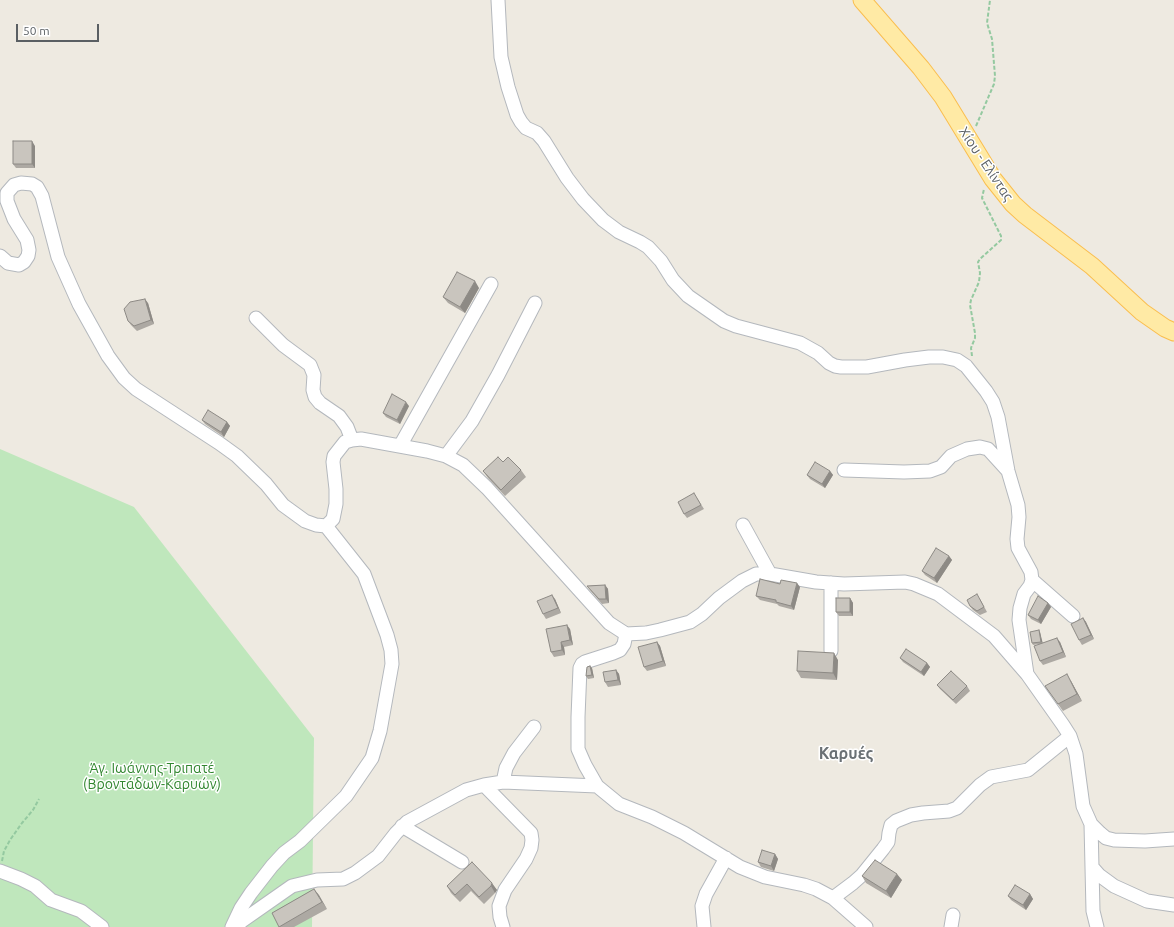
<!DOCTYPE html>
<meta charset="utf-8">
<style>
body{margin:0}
#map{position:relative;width:1174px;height:927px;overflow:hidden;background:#eeeae1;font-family:Ubuntu,sans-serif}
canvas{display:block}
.scale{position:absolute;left:16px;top:24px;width:83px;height:18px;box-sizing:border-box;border:2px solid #5a5f63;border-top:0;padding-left:5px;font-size:12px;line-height:14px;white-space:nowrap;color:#5a5f63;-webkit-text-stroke:3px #fff;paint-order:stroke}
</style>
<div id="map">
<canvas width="1174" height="927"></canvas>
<div class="scale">50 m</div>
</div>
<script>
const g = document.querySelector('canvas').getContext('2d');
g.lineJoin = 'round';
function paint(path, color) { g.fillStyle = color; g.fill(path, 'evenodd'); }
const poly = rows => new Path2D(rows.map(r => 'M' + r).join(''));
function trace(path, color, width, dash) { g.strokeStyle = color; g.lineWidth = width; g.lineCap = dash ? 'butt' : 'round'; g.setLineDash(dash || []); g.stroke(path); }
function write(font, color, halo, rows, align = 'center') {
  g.font = font + ' Ubuntu,sans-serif'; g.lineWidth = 3; g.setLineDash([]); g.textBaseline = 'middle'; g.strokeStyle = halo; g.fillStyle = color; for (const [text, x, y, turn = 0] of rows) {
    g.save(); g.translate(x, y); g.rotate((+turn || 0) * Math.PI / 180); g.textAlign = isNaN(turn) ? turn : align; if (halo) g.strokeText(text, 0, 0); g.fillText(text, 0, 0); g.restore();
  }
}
paint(poly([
 [0,449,134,507,314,738,312,927,0,927]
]), '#bfe7bc');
const minor = poly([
 [498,0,501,57,508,87,517,115,521,122,526,128,537,133,544,141,567,178,583,199,603,220,619,232,640,242,648,247,661,261,673,280,688,296,724,321,736,326,800,343,818,353,829,363,835,366,841,367,867,367,905,360,929,357,943,357,957,360,966,366,986,391,993,402,998,417,1008,471,1018,505,1019,517,1017,539,1018,548,1031,572,1032,580,1030,586,1024,594,1020,608,1019,620,1027,674],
 [0,256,8,263,19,265,24,262,28,256,29,250,27,240,14,219,7,201,7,193,14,185,21,183,32,184,37,187,42,196,58,257,79,304,108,356,124,378,136,389,219,443,237,456,266,484,283,505,305,521,316,525,326,526,333,519,336,504,336,489,333,462,334,456,345,442,352,440,361,439,427,451,446,456,463,465,487,488,609,623,626,634,646,633,660,630,690,622,702,614,719,598,742,581,756,574,770,574,816,582,844,584,905,582,914,584,938,594,994,636,1027,674,1063,725,1070,736,1076,754,1083,806,1091,824,1100,833,1106,838,1114,840,1145,841,1174,839],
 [256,318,283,345,310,365,314,375,313,390,315,397,320,403,339,416,347,427,352,440],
 [400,446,491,284],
 [446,456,472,421,498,375,535,303],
 [844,470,904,472,930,471,941,467,951,456,967,449,980,447,988,449,1008,471],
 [743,525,770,574],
 [1032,580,1073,616],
 [831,583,831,651],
 [626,634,624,644,620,650,613,653,585,662,582,664,580,668,578,717,578,749,585,765,597,786,619,804,652,817,684,833,740,867,765,877,804,885,816,889,833,898,866,927],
 [503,782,506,768,514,753,534,727],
 [484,785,531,833,532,840,531,848,526,859,505,890,499,906,500,917,503,927],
 [1091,824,1093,911,1097,927],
 [402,826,462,862],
 [1092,867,1099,875,1114,886,1147,901,1174,905],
 [0,871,21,879,35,886,51,900,81,911,102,927],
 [833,898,853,883,862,875,883,849,888,842,889,833,891,825,896,821,911,815,923,813,949,811,957,808,980,785,991,777,1028,770,1070,736],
 [232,927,241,908,251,893,272,866,284,853,300,841,346,796,372,758,380,731,392,664,391,650,387,635,364,574,326,526],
 [235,927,242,921,292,886,317,880,343,879,355,873,378,856,396,833,407,822,466,790,484,785,503,782,597,786],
 [704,927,702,906,706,894,726,858],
 [951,927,953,915]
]);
const major = poly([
 [862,0,921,68,943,97,993,179,1013,204,1025,215,1092,266,1142,312,1165,328,1174,332]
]);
trace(minor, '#b4b8bd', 15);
trace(major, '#fabe4e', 19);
trace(poly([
 [976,126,994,84,995,76,992,39,987,23,990,0],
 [972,356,971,348,975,338,975,333,970,305,971,300,979,282,980,273,978,262,980,259,1001,240,1001,236,982,198,984,189],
 [2,861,4,851,10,840,22,823,33,810,39,799]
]), '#94c9a0', 2, [4, 2]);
trace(minor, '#fff', 13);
trace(major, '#ffeaa5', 17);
paint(poly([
 [35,146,35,168,16,168,13,164],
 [479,288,465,313,448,303,443,297],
 [148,303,154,324,137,331,131,325,128,321],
 [409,406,400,424,386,417,383,413],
 [202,420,227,422,230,426,224,437,205,424],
 [503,462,521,470,526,477,505,496,488,478,483,471],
 [830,471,833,475,825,488,810,479,807,475],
 [697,498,704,509,687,518,684,514],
 [949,556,952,560,937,583,925,575,922,571],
 [605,585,608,589,609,603,602,604,590,590,587,586],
 [800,587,794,610,779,606,777,604,760,600,756,596],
 [850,598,853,603,853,616,839,616,836,612],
 [555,599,561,613,546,619,543,614],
 [980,599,987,612,980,615,973,610,970,606],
 [1048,603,1051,607,1041,624,1031,619,1028,615],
 [1083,618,1086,622,1094,639,1082,645,1079,640],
 [570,629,573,645,564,647,565,655,554,657,551,652],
 [1039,630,1040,632,1042,643,1060,642,1066,657,1043,665,1040,661,1039,644,1033,645,1032,643],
 [657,642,660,646,666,666,647,671,644,667],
 [900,658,927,663,930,667,924,676,903,662],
 [838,660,837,680,801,678,797,671],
 [590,666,592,668,594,678,588,679,586,676],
 [616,670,619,674,621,685,608,687,605,682],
 [1071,681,1082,701,1063,711,1045,686],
 [937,685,967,686,970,691,956,704,940,689],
 [775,854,778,859,774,871,761,867,758,862],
 [472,862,497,890,495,893,484,904,471,891,460,902,451,893,447,886],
 [862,876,902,880,891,898,866,883],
 [314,889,327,909,294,927,280,927,272,913],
 [1030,894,1033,899,1026,910,1011,900,1008,896]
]), '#ada9a3');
paint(poly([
 [32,141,35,146,35,168,32,164],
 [475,281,479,288,465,313,460,307],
 [145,299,148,303,154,324,151,320],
 [406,402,409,406,400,424,397,420],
 [227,422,230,426,224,437,221,432],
 [830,471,833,475,825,488,822,484],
 [949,556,952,560,937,583,934,578],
 [797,583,800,587,794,610,791,606],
 [605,585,608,589,609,603,606,599],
 [552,595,555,599,561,613,558,608],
 [850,598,853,603,853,616,850,612],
 [1048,603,1051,607,1041,624,1038,620],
 [1083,618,1086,622,1094,639,1091,635],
 [567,625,570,629,573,645,570,640],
 [1039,630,1040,632,1043,644,1041,642],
 [1057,638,1060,642,1066,657,1063,652],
 [561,642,564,647,565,655,562,650],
 [657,642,660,646,666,666,663,661],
 [834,653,838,660,837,680,833,673],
 [927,663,930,667,924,676,921,672],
 [590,666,592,668,594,678,592,675],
 [616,670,619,674,621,685,618,680],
 [1067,674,1071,681,1082,701,1077,694],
 [775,854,778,859,774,871,771,866],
 [897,874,902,880,891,898,886,891],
 [492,883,497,890,495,893,491,886],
 [314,889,319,895,327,909,322,902],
 [1030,894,1033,899,1026,910,1023,905]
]), '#8d8a85');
const building = poly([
 [13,141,32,141,32,164,13,164,13,141],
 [457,272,475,281,460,307,443,297,457,272],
 [145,299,151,320,134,326,128,321,124,309,130,302,145,299],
 [392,394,406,402,397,420,383,413,392,394],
 [208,410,227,422,221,432,202,420,208,410],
 [498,457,503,462,508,457,521,470,501,490,483,471,498,457],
 [815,462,830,471,822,484,807,475,815,462],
 [694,493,701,505,684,514,678,502,694,493],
 [936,548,949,556,934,578,922,571,936,548],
 [760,579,780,584,781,580,797,583,791,606,776,602,776,600,756,596,760,579],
 [605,585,606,599,599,599,587,586,605,585],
 [977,594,984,607,977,611,970,606,967,600,977,594],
 [552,595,558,608,543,614,537,601,552,595],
 [1038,596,1048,603,1038,620,1028,615,1038,596],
 [836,598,850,598,850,612,836,612,836,598],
 [1083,618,1091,635,1079,640,1071,624,1083,618],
 [567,625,570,640,561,642,562,650,551,652,546,629,567,625],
 [1039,630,1041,642,1032,643,1030,632,1039,630],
 [1057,638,1063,652,1040,661,1034,646,1057,638],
 [657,642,663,661,644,667,638,647,657,642],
 [906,649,927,663,921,672,900,658,906,649],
 [798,651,834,653,833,673,797,671,798,651],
 [590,666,592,675,586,676,587,667,590,666],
 [616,670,618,680,605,682,603,672,616,670],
 [951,671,967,686,953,700,937,685,951,671],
 [1067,674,1077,694,1058,704,1045,686,1067,674],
 [762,850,775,854,771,866,758,862,762,850],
 [875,860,897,874,886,891,862,876,875,860],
 [472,862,492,883,491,886,479,897,467,884,455,895,447,886,472,862],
 [1015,885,1030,894,1023,905,1008,896,1015,885],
 [314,889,322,902,279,927,272,913,314,889]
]);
paint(building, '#c9c5be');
trace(building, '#8d8a85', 1);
write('14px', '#5a5f63', '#fff', [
 ["Χίου - Ελίντας",986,164,56]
]);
write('14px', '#31862f', '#fff', [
 ["Άγ. Ιωάννης-Τριπατέ",152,768],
 ["(Βροντάδων-Καρυών)",152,784]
]);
write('bold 16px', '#6b7175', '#fff', [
 ["Καρυές",846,754]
]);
</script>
